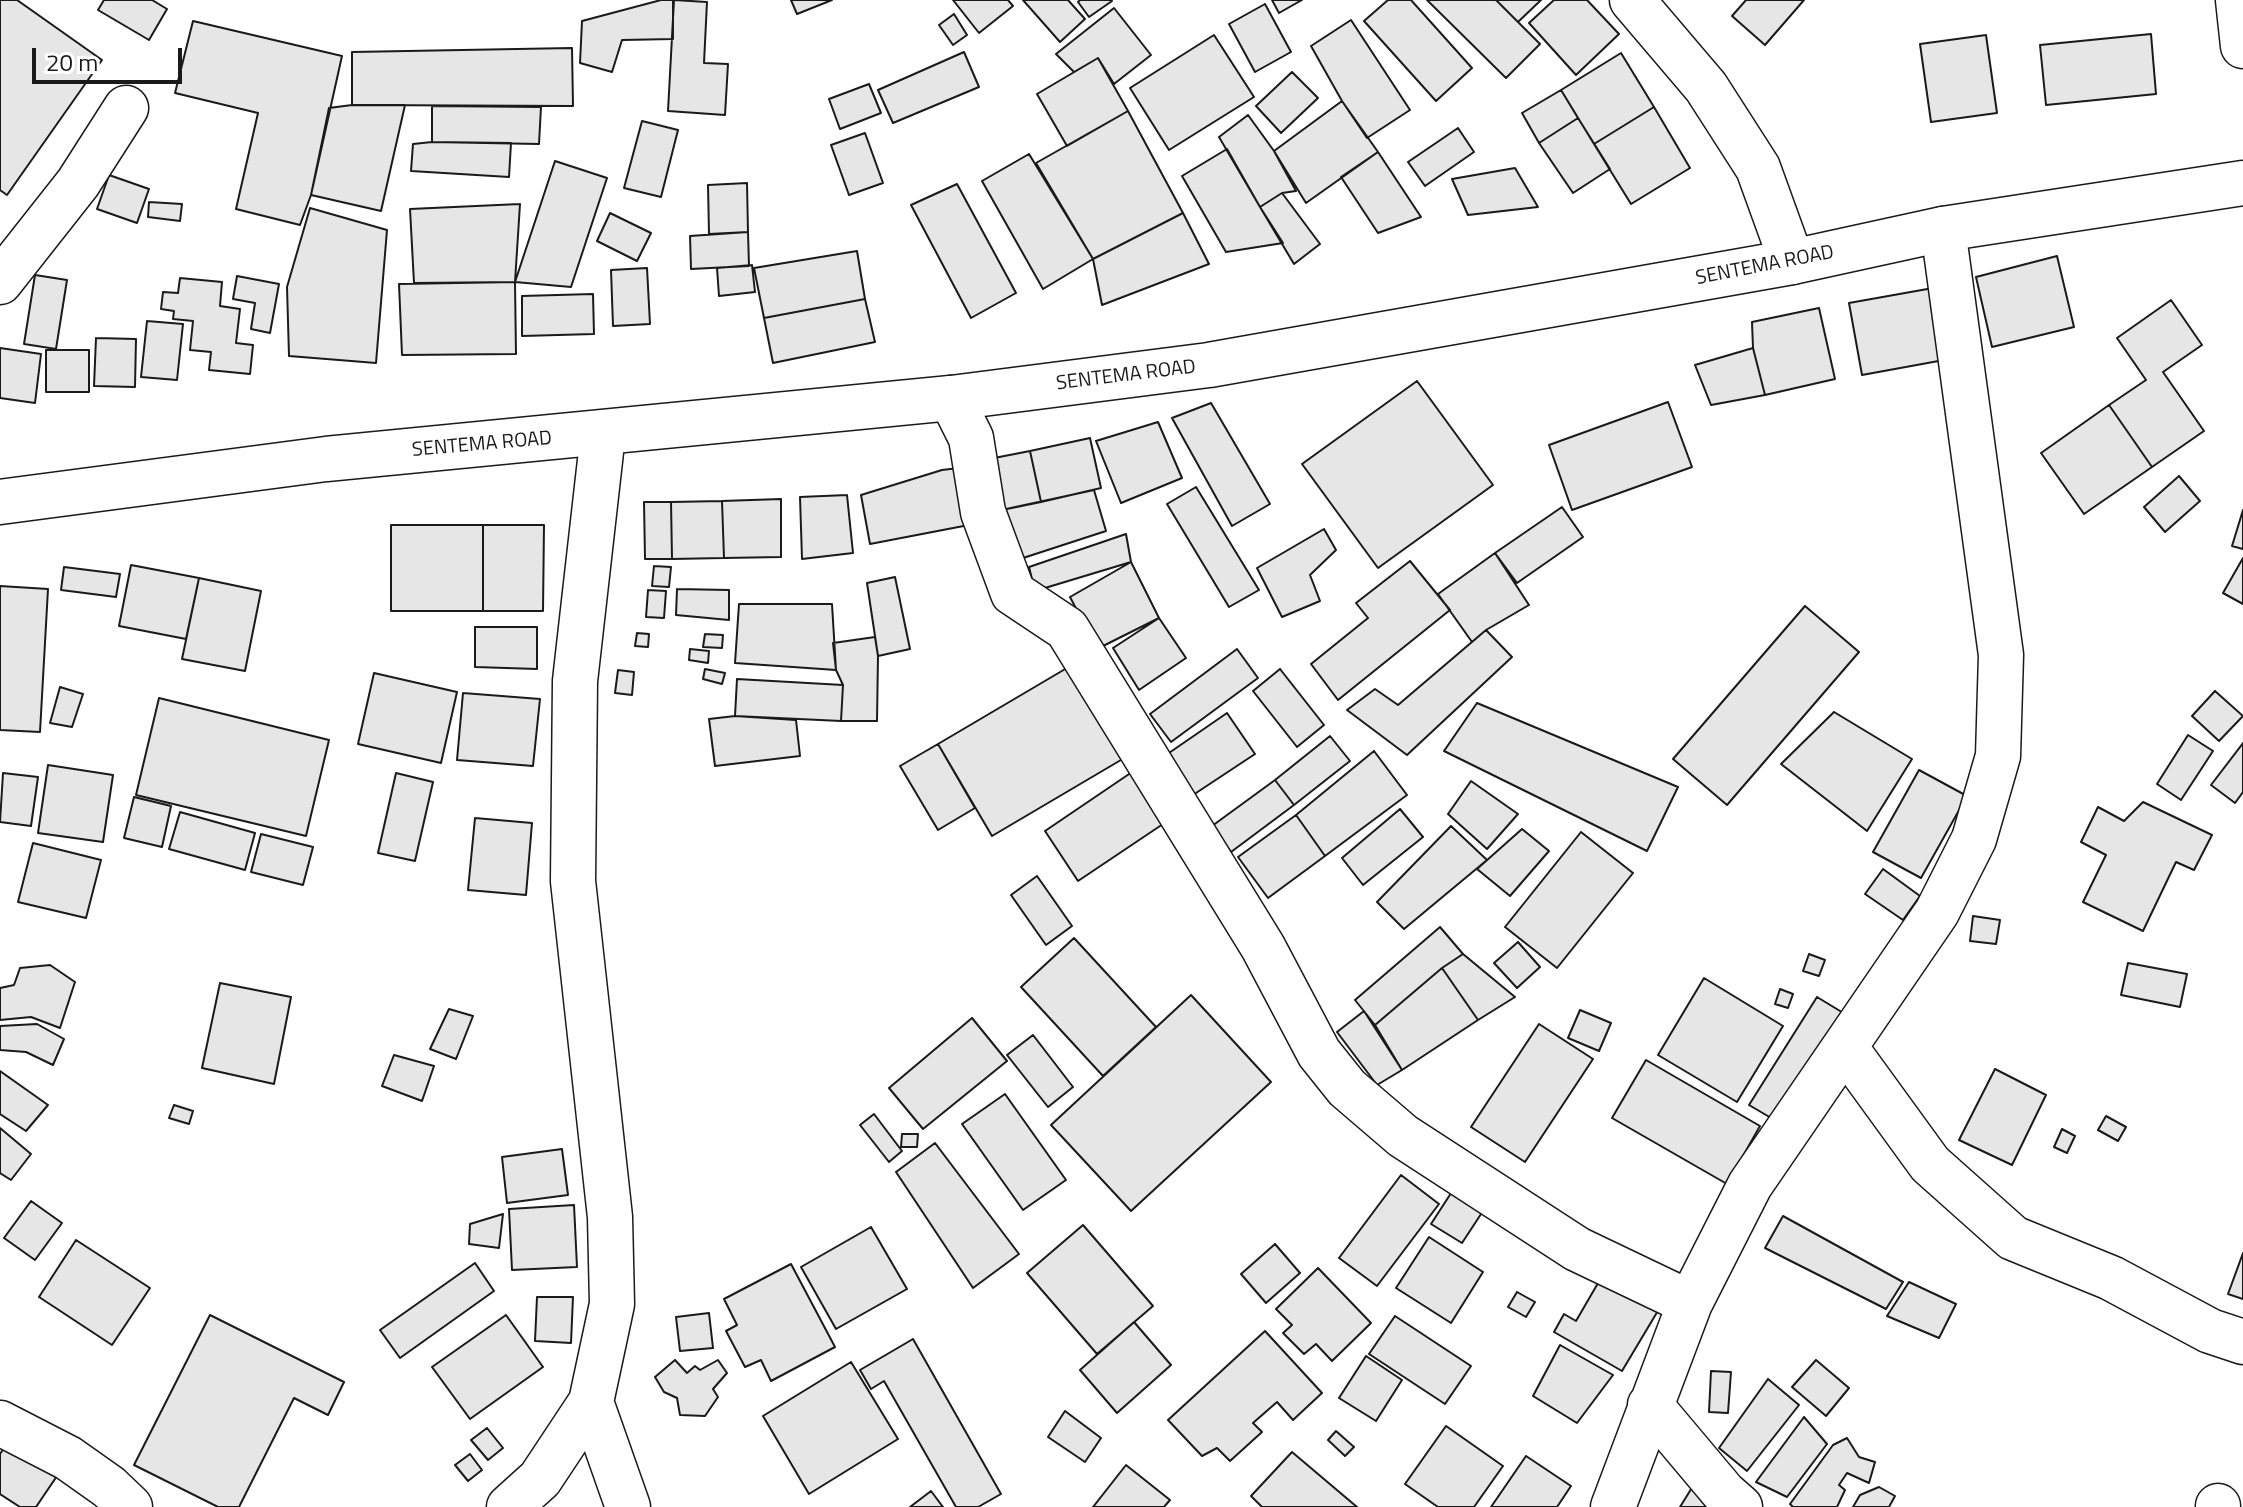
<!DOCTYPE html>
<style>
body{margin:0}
#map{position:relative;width:2243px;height:1507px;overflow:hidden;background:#fff;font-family:"Titillium Web",sans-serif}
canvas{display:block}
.scale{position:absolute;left:32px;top:48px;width:150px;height:36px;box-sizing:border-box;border:4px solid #1a1a1a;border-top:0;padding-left:10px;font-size:24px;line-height:28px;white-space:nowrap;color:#1a1a1a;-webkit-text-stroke:6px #fff;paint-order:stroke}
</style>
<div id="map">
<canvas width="2243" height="1507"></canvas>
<div class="scale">20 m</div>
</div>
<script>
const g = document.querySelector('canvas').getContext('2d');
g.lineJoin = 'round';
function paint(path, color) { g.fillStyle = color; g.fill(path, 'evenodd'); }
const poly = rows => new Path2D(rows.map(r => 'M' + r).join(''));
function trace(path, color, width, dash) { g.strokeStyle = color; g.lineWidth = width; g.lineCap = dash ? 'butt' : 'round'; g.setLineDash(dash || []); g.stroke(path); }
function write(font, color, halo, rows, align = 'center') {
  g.font = font + ' "Titillium Web",sans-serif'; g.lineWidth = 6; g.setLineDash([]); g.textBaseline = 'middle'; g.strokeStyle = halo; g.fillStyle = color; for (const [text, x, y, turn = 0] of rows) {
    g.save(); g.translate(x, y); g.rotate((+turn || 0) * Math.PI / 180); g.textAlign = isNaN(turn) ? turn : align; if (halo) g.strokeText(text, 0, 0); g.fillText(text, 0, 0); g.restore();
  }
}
const building = poly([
 [0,0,17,0,102,60,7,195,0,190,0,0],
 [104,0,152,0,167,9,149,40,98,10,104,0],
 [661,0,673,0,673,39,622,40,612,72,580,63,582,21,661,0],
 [674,0,707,2,704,63,728,64,725,115,668,111,674,0],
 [791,0,832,0,797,14,791,0],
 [953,0,1008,0,1013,6,979,33,953,0],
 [1023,0,1068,0,1085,19,1060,42,1023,0],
 [1080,0,1111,0,1112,1,1089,17,1078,2,1080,0],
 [1272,0,1302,0,1279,13,1272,0],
 [1388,0,1411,0,1472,68,1436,101,1364,21,1388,0],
 [1427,0,1496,0,1540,44,1506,78,1427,0],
 [1496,0,1541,0,1518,22,1496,0],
 [1554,0,1587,0,1619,34,1576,75,1529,23,1554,0],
 [1746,0,1804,0,1765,45,1732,16,1746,0],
 [1265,4,1291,52,1255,72,1229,24,1265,4],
 [1114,8,1151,55,1114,84,1098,58,1074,72,1056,54,1114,8],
 [954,14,967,35,953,45,939,25,954,14],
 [1351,20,1410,110,1367,138,1342,101,1311,46,1351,20],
 [193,21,342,56,311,195,300,225,236,209,258,113,175,93,193,21],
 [2151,34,2156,94,2046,105,2040,45,2151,34],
 [1214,35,1254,97,1169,150,1130,88,1214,35],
 [1986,35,1997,113,1931,122,1920,44,1986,35],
 [572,48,573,106,352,105,352,52,572,48],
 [964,52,979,87,893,123,878,90,964,52],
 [1621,53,1654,107,1594,144,1561,90,1621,53],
 [1098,58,1128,111,1067,146,1037,94,1098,58],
 [1292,72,1318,98,1281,133,1256,106,1292,72],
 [869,84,881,113,840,129,829,99,869,84],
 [1561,90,1578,118,1539,143,1522,113,1561,90],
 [1342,101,1378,152,1306,203,1274,151,1342,101],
 [352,105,405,105,381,211,311,195,329,108,352,105],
 [432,106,541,107,539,144,432,142,432,106],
 [1654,107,1690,168,1631,204,1594,144,1654,107],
 [1128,111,1183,213,1093,259,1036,163,1128,111],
 [1248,115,1274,151,1296,191,1282,193,1260,207,1219,137,1248,115],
 [1578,118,1610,169,1573,193,1539,143,1578,118],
 [642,121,678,130,661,197,624,188,642,121],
 [1458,128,1474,152,1425,186,1408,162,1458,128],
 [865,133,883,183,849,195,831,145,865,133],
 [432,142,511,143,509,177,411,171,413,144,432,142],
 [1227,149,1260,207,1283,243,1226,252,1182,176,1227,149],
 [1378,152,1421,217,1378,233,1341,177,1378,152],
 [1029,154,1093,259,1043,289,982,181,1029,154],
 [555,161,607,178,571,287,515,282,555,161],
 [1515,168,1538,207,1468,215,1452,179,1515,168],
 [109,175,149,189,137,223,97,209,109,175],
 [747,183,748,232,709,234,708,185,747,183],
 [957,184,1016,293,971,318,911,205,957,184],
 [1282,193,1320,244,1294,264,1260,207,1282,193],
 [149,202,182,204,180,221,148,217,149,202],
 [520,204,515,282,414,283,410,209,520,204],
 [310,208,387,230,376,363,289,356,287,287,310,208],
 [610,213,651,233,637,261,597,241,610,213],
 [1183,213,1209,264,1102,305,1093,259,1183,213],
 [748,232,749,266,691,269,690,236,748,232],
 [857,251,865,299,764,318,754,268,857,251],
 [2057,256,2074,327,1992,347,1976,277,2057,256],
 [752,265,755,292,719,296,717,268,752,265],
 [647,268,650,324,613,326,611,270,647,268],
 [35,275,67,280,56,349,24,344,35,275],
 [237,276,279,284,270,333,251,329,255,303,233,299,237,276],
 [180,278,222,282,220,306,240,309,236,343,253,345,250,374,209,370,211,352,190,350,193,321,173,319,174,311,161,309,163,292,178,293,180,278],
 [515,282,516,354,402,355,399,284,515,282],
 [1933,288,1944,360,1862,375,1849,303,1933,288],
 [593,294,594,334,522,336,522,296,593,294],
 [865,299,875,342,773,363,764,318,865,299],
 [2171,300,2202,345,2163,372,2204,431,2152,467,2109,405,2146,380,2117,338,2171,300],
 [1819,308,1835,379,1765,395,1753,348,1752,322,1819,308],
 [147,321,183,324,177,380,141,377,147,321],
 [96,338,136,339,135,387,94,386,96,338],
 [0,348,41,354,35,403,0,398,0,348],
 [1753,348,1765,395,1711,405,1695,365,1753,348],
 [46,350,89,350,89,392,46,392,46,350],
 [1417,381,1493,485,1378,568,1302,464,1417,381],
 [1668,402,1692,467,1572,510,1549,445,1668,402],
 [1211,403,1270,504,1232,526,1172,418,1211,403],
 [2109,405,2152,467,2084,514,2041,453,2109,405],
 [1158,422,1182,478,1121,503,1096,441,1158,422],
 [1090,438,1101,488,1041,502,1030,451,1090,438],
 [1030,451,1041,502,997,511,989,459,1030,451],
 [959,468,974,524,870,544,861,495,942,470,959,468],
 [2179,476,2200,501,2165,532,2144,507,2179,476],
 [1196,487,1259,590,1229,607,1167,504,1196,487],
 [1094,490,1106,531,1020,559,997,511,1094,490],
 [847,495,853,553,802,559,800,497,847,495],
 [781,499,781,557,724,558,722,501,781,499],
 [722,501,724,558,672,559,671,502,722,501],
 [644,502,671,502,672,559,645,559,644,502],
 [1562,507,1583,537,1517,583,1495,553,1562,507],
 [2243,510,2243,549,2232,546,2243,510],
 [391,525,483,525,483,611,391,611,391,525],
 [483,525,544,525,543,611,483,611,483,525],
 [1324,529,1336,550,1310,575,1320,601,1282,617,1257,568,1324,529],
 [1126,534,1131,562,1035,591,1029,567,1126,534],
 [1495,553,1529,605,1486,630,1472,642,1438,594,1495,553],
 [2243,558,2243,604,2223,593,2243,558],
 [1410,561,1450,610,1338,700,1311,664,1368,618,1356,603,1410,561],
 [1131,562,1159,618,1097,649,1070,597,1131,562],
 [131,565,199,578,186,639,119,626,131,565],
 [654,566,671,567,669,587,652,586,654,566],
 [64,567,120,574,116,597,61,590,64,567],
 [895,577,910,649,878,656,867,583,895,577],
 [199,578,261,591,245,671,182,659,199,578],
 [0,586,48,589,40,732,0,730,0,586],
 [677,589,729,590,729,620,676,615,677,589],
 [648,590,666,591,664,618,646,617,648,590],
 [739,604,832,604,836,670,735,663,739,604],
 [1805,606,1859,652,1727,805,1673,759,1805,606],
 [1159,618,1186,658,1139,690,1113,648,1159,618],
 [475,627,537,627,537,669,475,667,475,627],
 [1486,630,1512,657,1407,755,1347,710,1375,689,1398,705,1486,630],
 [637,633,649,634,648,647,635,646,637,633],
 [705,634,723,635,722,648,703,647,705,634],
 [875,637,878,656,877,721,841,721,843,685,836,670,833,643,875,637],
 [690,649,709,651,708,663,689,660,690,649],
 [1237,649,1258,678,1171,742,1150,714,1237,649],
 [1072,665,1126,757,992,836,938,744,1072,665],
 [705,669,725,673,722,684,703,679,705,669],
 [1280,669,1324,725,1297,747,1253,691,1280,669],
 [618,670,634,672,632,695,615,693,618,670],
 [374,673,457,692,441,763,358,744,374,673],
 [737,679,843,685,841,721,735,716,737,679],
 [60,687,83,694,72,727,50,723,60,687],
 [2215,691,2243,716,2219,741,2192,716,2215,691],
 [463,693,540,699,533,766,457,760,463,693],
 [159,698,329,740,306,836,136,795,159,698],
 [1477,703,1678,787,1647,851,1444,751,1477,703],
 [1834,712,1912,759,1867,831,1781,764,1834,712],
 [1227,713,1255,754,1193,795,1166,755,1227,713],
 [735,716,796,720,800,756,715,766,709,719,735,716],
 [2188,735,2213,751,2181,800,2157,784,2188,735],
 [1330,736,1350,761,1294,805,1275,780,1330,736],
 [2243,743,2243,792,2235,803,2211,785,2243,743],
 [938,744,975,808,938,830,900,766,938,744],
 [1374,751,1407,795,1325,856,1296,815,1374,751],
 [48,765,113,775,103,842,38,833,48,765],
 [1135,770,1169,820,1078,881,1045,831,1135,770],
 [1919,770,1967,796,1921,878,1873,852,1919,770],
 [3,773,38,777,31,826,0,822,3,773],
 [396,773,433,782,415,861,378,853,396,773],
 [1275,780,1294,805,1231,852,1212,826,1275,780],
 [1471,781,1518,814,1487,849,1448,814,1471,781],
 [134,797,171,806,162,847,124,838,134,797],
 [2143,802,2212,835,2194,870,2176,862,2143,931,2083,902,2106,855,2081,842,2098,807,2124,821,2143,802],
 [1400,809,1423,837,1363,885,1342,858,1400,809],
 [180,812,255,833,245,870,169,849,180,812],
 [1296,815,1325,856,1268,898,1238,857,1296,815],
 [475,818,532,823,526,895,468,890,475,818],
 [1451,826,1487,860,1404,929,1377,902,1451,826],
 [1522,829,1549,851,1510,896,1477,869,1522,829],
 [1581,832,1633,873,1557,968,1505,927,1581,832],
 [261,834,313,847,303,885,251,872,261,834],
 [33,843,101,860,86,918,18,902,33,843],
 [1883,869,1920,896,1903,920,1865,894,1883,869],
 [1037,876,1072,926,1046,945,1011,895,1037,876],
 [1973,916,2000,920,1996,944,1970,941,1973,916],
 [1440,927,1463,954,1442,968,1375,1025,1355,1000,1440,927],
 [1074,938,1156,1027,1103,1076,1021,987,1074,938],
 [1518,942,1540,967,1517,988,1494,963,1518,942],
 [1463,954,1515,997,1478,1020,1442,968,1463,954],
 [1809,954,1825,960,1819,976,1803,971,1809,954],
 [2128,963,2187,974,2180,1007,2121,995,2128,963],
 [50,965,75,982,60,1028,31,1017,0,1020,0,988,14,985,20,968,50,965],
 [1442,968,1478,1020,1402,1070,1375,1025,1442,968],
 [1704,978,1783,1026,1737,1102,1658,1055,1704,978],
 [220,983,291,997,274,1084,202,1068,220,983],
 [1780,989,1793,994,1788,1008,1775,1004,1780,989],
 [1191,995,1271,1082,1131,1211,1051,1125,1191,995],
 [1817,997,1845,1014,1778,1122,1749,1105,1817,997],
 [449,1009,473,1016,456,1059,430,1049,449,1009],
 [1580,1010,1611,1023,1599,1051,1568,1038,1580,1010],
 [1364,1011,1402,1070,1377,1085,1337,1032,1364,1011],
 [972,1018,1007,1061,923,1129,889,1088,972,1018],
 [37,1024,64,1039,53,1065,26,1052,0,1050,0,1026,37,1024],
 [1539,1024,1593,1059,1525,1162,1471,1127,1539,1024],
 [1033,1035,1073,1087,1048,1107,1007,1055,1033,1035],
 [394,1055,434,1066,422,1101,382,1086,394,1055],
 [1646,1060,1760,1126,1727,1184,1612,1118,1646,1060],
 [1995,1069,2046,1095,2012,1165,1959,1140,1995,1069],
 [0,1071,48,1105,26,1131,0,1114,0,1071],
 [1005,1094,1066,1180,1023,1210,962,1124,1005,1094],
 [174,1105,193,1111,189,1124,169,1118,174,1105],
 [874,1114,902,1151,889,1162,860,1125,874,1114],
 [2106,1116,2126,1127,2118,1141,2098,1130,2106,1116],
 [0,1128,31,1154,11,1180,0,1173,0,1128],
 [2062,1129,2075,1136,2067,1153,2054,1147,2062,1129],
 [902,1134,918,1134,917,1147,901,1147,902,1134],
 [935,1143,1019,1254,973,1288,896,1172,935,1143],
 [562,1149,568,1195,507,1203,502,1157,562,1149],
 [1401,1175,1439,1204,1377,1286,1339,1258,1401,1175],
 [1455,1187,1485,1208,1462,1243,1431,1224,1455,1187],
 [31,1201,62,1223,35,1260,4,1238,31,1201],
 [574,1205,577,1267,512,1270,509,1209,574,1205],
 [503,1214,499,1248,469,1244,470,1224,503,1214],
 [1783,1216,1903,1282,1886,1309,1765,1248,1783,1216],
 [1083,1225,1153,1306,1097,1354,1027,1273,1083,1225],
 [871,1227,907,1289,836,1329,801,1267,871,1227],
 [1429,1237,1483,1272,1451,1323,1396,1288,1429,1237],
 [76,1240,150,1288,112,1345,39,1297,76,1240],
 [1275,1244,1300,1273,1266,1303,1241,1274,1275,1244],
 [2243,1253,2243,1299,2228,1294,2243,1253],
 [475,1263,494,1291,400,1358,380,1330,475,1263],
 [791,1264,835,1347,771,1381,761,1360,745,1367,726,1331,737,1325,724,1299,791,1264],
 [1318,1268,1371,1323,1332,1361,1316,1344,1304,1354,1283,1333,1292,1325,1276,1309,1318,1268],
 [1605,1271,1662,1304,1622,1371,1554,1332,1564,1314,1576,1321,1605,1271],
 [1909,1282,1956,1304,1939,1338,1887,1316,1909,1282],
 [1517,1292,1535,1302,1526,1317,1508,1307,1517,1292],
 [537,1297,573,1297,571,1343,535,1341,537,1297],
 [709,1313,713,1348,680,1351,676,1317,709,1313],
 [210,1315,344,1382,328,1415,294,1398,239,1507,218,1507,134,1465,210,1315],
 [506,1315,543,1367,470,1419,432,1367,506,1315],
 [1395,1316,1471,1366,1445,1404,1369,1354,1395,1316],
 [1134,1322,1171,1365,1117,1413,1080,1370,1134,1322],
 [1265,1331,1322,1393,1293,1420,1277,1402,1253,1423,1262,1432,1230,1461,1217,1448,1202,1456,1168,1420,1265,1331],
 [913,1339,1001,1494,978,1507,956,1507,884,1381,871,1389,860,1370,913,1339],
 [1560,1345,1613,1375,1577,1423,1533,1396,1560,1345],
 [1366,1356,1402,1380,1376,1421,1339,1398,1366,1356],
 [675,1360,687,1373,695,1366,700,1370,718,1360,727,1373,713,1389,718,1397,705,1416,680,1415,677,1398,664,1392,655,1377,675,1360],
 [1816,1360,1849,1388,1826,1416,1792,1387,1816,1360],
 [851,1362,898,1439,809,1494,763,1416,851,1362],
 [1711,1371,1731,1372,1728,1413,1709,1412,1711,1371],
 [1768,1379,1799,1405,1747,1471,1719,1448,1768,1379],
 [1065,1411,1101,1438,1085,1462,1048,1437,1065,1411],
 [1804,1417,1827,1444,1787,1497,1756,1482,1804,1417],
 [1446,1426,1503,1466,1474,1507,1438,1507,1405,1484,1446,1426],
 [487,1428,503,1448,488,1460,471,1440,487,1428],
 [1336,1431,1354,1447,1345,1456,1328,1440,1336,1431],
 [1847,1438,1859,1457,1875,1462,1869,1483,1847,1473,1839,1485,1845,1490,1837,1507,1793,1507,1790,1504,1833,1445,1847,1438],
 [10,1439,59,1473,36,1507,20,1507,0,1494,0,1454,10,1439],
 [1292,1452,1357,1507,1262,1507,1251,1496,1292,1452],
 [470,1454,482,1470,468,1481,455,1465,470,1454],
 [1526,1456,1571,1486,1557,1507,1491,1507,1526,1456],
 [1126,1465,1170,1500,1164,1507,1093,1507,1126,1465],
 [1693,1486,1727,1507,1680,1507,1693,1486],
 [1879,1487,1895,1496,1889,1507,1853,1507,1860,1495,1879,1487],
 [931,1491,943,1507,910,1507,931,1491]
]);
paint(building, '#e6e6e6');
trace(building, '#1a1a1a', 2);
const minor = poly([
 [1632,0,1706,87,1758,168,1792,262],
 [2238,0,2243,46],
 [0,282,78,183,126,108],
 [951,398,971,438,983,512,1013,593,1067,629,1263,947,1319,1053,1347,1088,1403,1136,1577,1249,1690,1303],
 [1845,1047,1930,1164,2013,1238,2111,1278,2210,1331,2243,1342],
 [591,1402,628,1507],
 [1650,1405,1724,1493,1740,1507],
 [0,1423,68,1458,109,1487,130,1507],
 [509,1507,540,1479,591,1402,612,1304,610,1217,573,881,575,681,603,434],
 [1613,1507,1690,1303,1750,1185,1937,912,1974,839,1998,756,2001,655,1943,229],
 [2218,1507,2218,1506]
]);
const major = poly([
 [0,502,326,459,951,398,1209,365,1792,262,1943,229,2243,183]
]);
trace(minor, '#1a1a1a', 47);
trace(major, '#1a1a1a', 47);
trace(minor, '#fff', 44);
trace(major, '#fff', 44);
write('20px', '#1a1a1a', '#fff', [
 ["SENTEMA ROAD",1765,266,-11],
 ["SENTEMA ROAD",1126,376,-7],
 ["SENTEMA ROAD",482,445,-5]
]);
</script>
